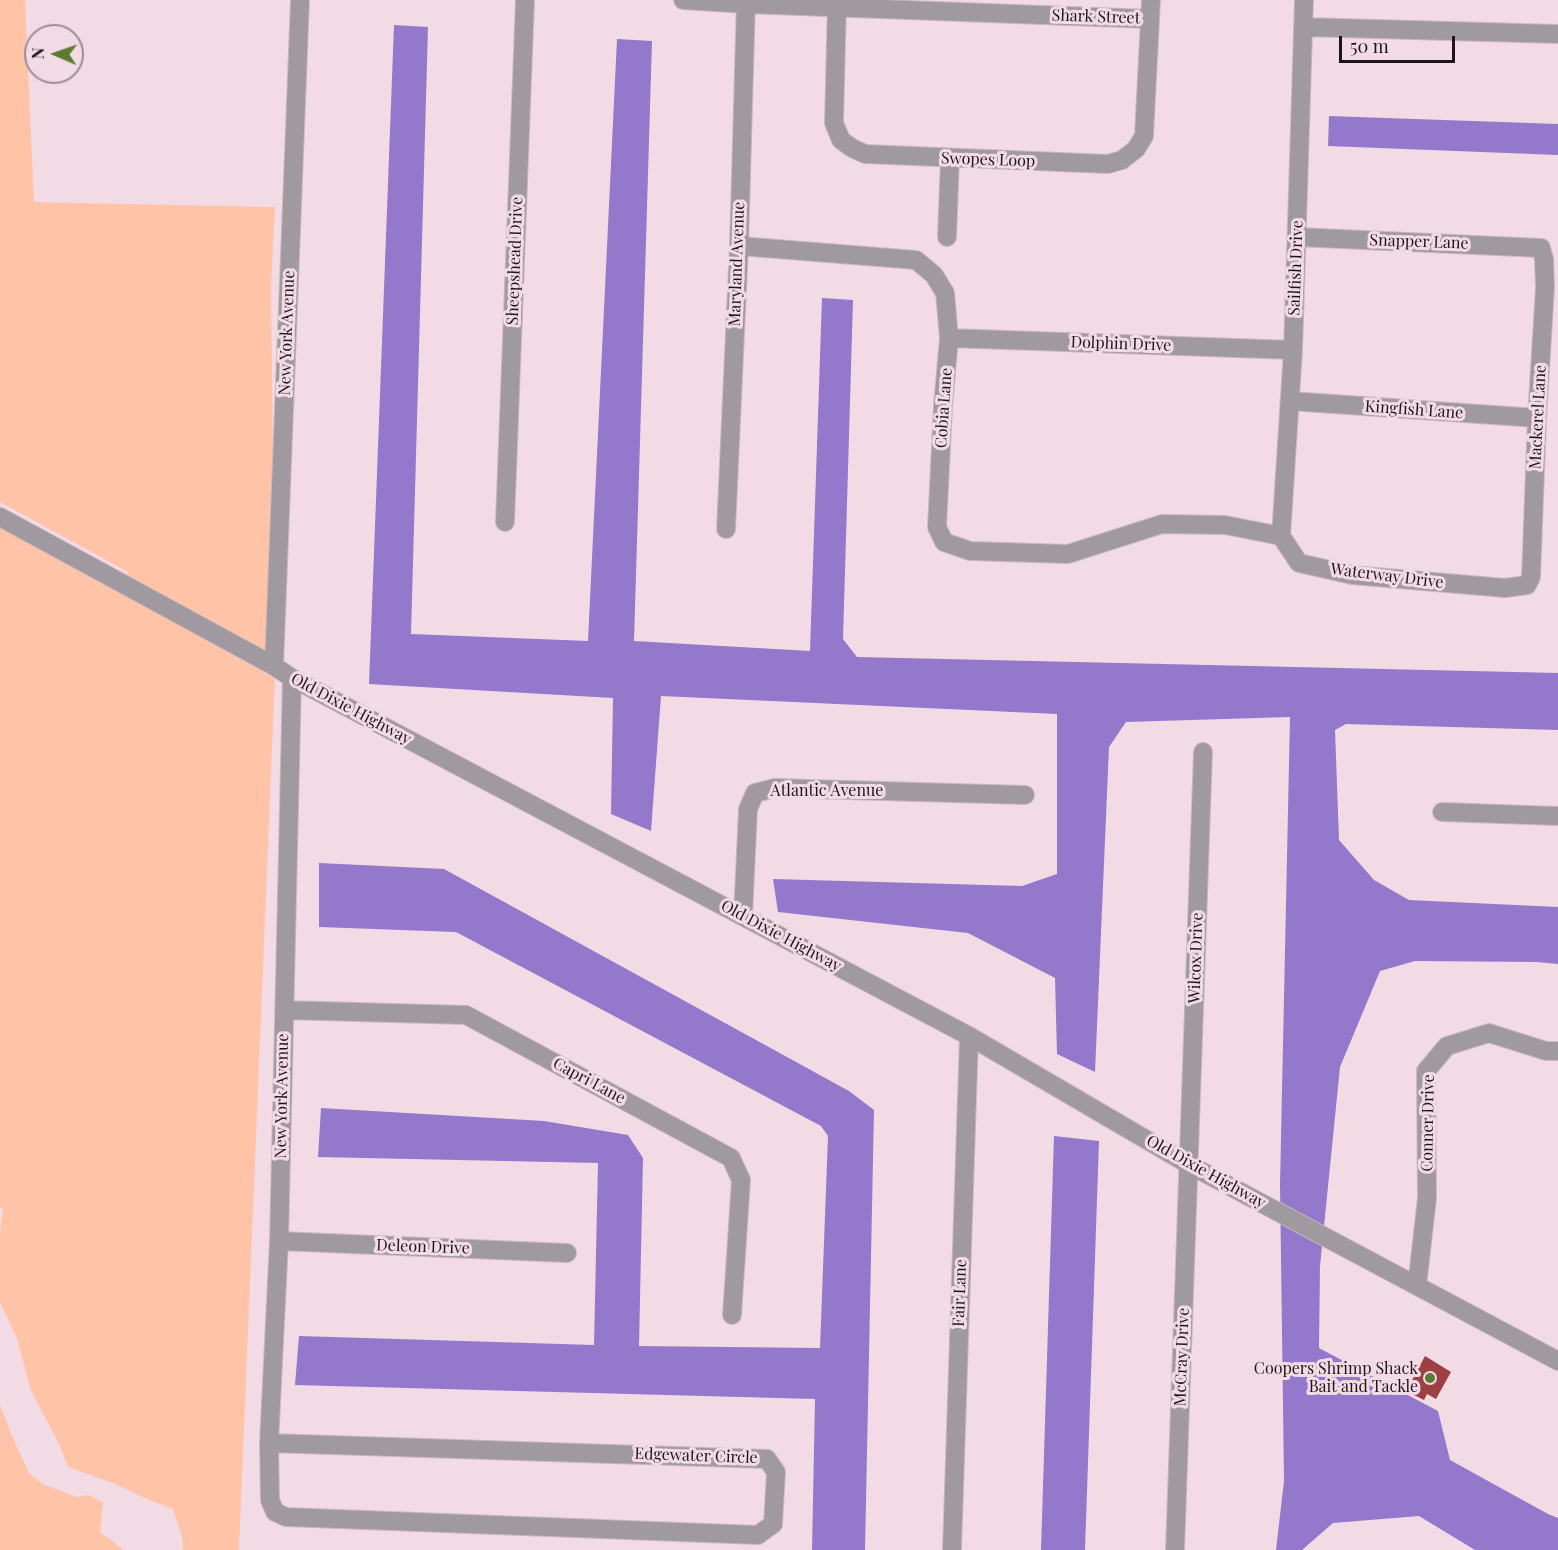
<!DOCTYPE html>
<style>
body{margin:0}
#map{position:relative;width:1558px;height:1550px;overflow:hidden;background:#f2dbe4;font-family:"Playfair Display",serif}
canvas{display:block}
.north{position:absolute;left:24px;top:24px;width:60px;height:60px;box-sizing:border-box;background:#f2dbe4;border:2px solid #9d8c93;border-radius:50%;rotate:272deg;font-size:16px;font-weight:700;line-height:24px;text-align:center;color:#1d1519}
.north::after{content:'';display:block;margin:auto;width:21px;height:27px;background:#5c7a30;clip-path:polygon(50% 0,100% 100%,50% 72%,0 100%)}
.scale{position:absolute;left:1339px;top:36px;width:116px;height:27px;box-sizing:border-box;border:3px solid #1d1519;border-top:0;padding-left:8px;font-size:18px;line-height:21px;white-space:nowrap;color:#1d1519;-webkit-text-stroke:4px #f2dbe4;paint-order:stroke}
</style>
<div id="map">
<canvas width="1558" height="1550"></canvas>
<div class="north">N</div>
<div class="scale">50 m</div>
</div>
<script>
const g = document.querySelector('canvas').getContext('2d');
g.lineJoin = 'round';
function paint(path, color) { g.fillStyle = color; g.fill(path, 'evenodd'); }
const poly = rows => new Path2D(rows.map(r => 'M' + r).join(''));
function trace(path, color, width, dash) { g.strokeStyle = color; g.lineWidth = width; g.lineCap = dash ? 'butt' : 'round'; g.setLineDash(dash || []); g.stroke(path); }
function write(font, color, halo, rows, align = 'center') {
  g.font = font + ' "Playfair Display",serif'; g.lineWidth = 6; g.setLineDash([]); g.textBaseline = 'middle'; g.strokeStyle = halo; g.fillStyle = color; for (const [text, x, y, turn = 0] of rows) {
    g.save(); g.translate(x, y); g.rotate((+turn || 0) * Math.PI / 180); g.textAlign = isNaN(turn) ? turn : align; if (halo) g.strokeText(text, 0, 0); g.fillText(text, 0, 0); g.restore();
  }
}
paint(poly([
 [0,0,25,0,34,202,275,207,271,286,273,452,265,653,126,576,128,572,0,502],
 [0,526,265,671,265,674,271,674,275,677,239,1550,183,1550,182,1537,173,1509,144,1498,113,1483,68,1467,59,1444,31,1391,17,1339,0,1302,0,1233,3,1209,0,1208],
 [0,1405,13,1438,29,1473,43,1484,77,1497,89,1495,103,1502,100,1532,124,1550,0,1550]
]), '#ffc4a7');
paint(poly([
 [394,25,428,27,411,634,588,641,617,39,652,41,634,641,810,651,822,298,853,300,843,639,857,657,1558,673,1558,730,1346,724,1335,730,1339,840,1374,880,1409,900,1558,907,1558,964,1537,962,1415,961,1380,971,1340,1067,1320,1266,1319,1348,1438,1411,1450,1460,1548,1514,1558,1518,1558,1550,1475,1550,1419,1516,1333,1523,1302,1550,1276,1550,1284,1481,1280,1184,1290,717,1126,722,1109,747,1095,1072,1057,1054,1055,978,968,933,778,912,773,879,1022,886,1057,874,1057,714,661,696,651,831,611,814,613,698,369,684],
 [1329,116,1558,124,1558,155,1328,146],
 [319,863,444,869,849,1091,874,1110,865,1550,812,1550,815,1399,295,1385,299,1336,594,1345,598,1163,318,1157,321,1108,544,1121,628,1135,643,1158,639,1346,820,1348,828,1136,821,1126,456,932,319,927],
 [1054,1136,1099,1141,1085,1550,1041,1550]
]), '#9478cc');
paint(poly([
 [1425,1356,1451,1372,1436,1399,1427,1394,1424,1400,1408,1392,1411,1387,1409,1386]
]), '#9d4045');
const minor = poly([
 [683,0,746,4,1150,19],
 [837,0,834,123,841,140,852,148,865,154,1108,164,1122,160,1136,149,1144,136,1151,0],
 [1303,27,1558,34],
 [947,237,950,158],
 [739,246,916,260,934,275,945,293,949,338,943,406,937,527,944,542,970,551,1068,554,1162,524,1225,525,1281,536,1299,563,1352,575,1505,588,1527,585,1531,577,1537,418,1545,287,1544,259,1541,248,1297,237],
 [949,338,1293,350],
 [1290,401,1537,418],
 [0,517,274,666,292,678,969,1036,1188,1164,1558,1361],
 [505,522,525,0],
 [726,529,739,246,746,0],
 [1281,536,1293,350,1304,0],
 [274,666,300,0],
 [1442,812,1558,816],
 [743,916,748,809,755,793,775,788,1025,795],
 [284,1010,466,1015,731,1158,741,1180,732,1315],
 [279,1241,567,1253],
 [1417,1286,1427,1198,1426,1071,1447,1046,1489,1033,1546,1051,1558,1051],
 [269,1443,767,1459,776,1472,773,1524,758,1535,286,1517,275,1512,270,1500,269,1443,279,1241,292,678],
 [952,1550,969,1036],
 [1175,1550,1203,752]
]);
trace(minor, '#ccb7bf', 20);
trace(minor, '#a099a0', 18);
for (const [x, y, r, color] of [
 [1430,1378,6,"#5c7a30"]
]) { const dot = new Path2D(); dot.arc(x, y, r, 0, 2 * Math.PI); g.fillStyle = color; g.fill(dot); trace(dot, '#f2dbe4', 2); }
write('16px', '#1d1519', '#f2dbe4', [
 ["Shark Street",1096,17,2],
 ["Swopes Loop",988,160,2],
 ["Snapper Lane",1419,242,2],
 ["Sheepshead Drive",515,261,-88],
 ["Maryland Avenue",737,264,-88],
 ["Sailfish Drive",1296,268,-88],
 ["New York Avenue",287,333,-88],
 ["Dolphin Drive",1121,344,2],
 ["Cobia Lane",944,408,-86],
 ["Kingfish Lane",1414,410,4],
 ["Mackerel Lane",1538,417,-87],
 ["Waterway Drive",1387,576,7],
 ["Old Dixie Highway",351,709,28],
 ["Atlantic Avenue",827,791],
 ["Old Dixie Highway",781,936,28],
 ["Wilcox Drive",1196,958,-88],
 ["Capri Lane",589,1081,28],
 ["New York Avenue",282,1096,-89],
 ["Conner Drive",1428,1123,-89],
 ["Old Dixie Highway",1206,1172,29],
 ["Deleon Drive",423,1247,2],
 ["Fair Lane",960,1293,-88],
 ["McCray Drive",1182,1357,-88],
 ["Edgewater Circle",696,1456,2]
]);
write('16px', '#1d1519', '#f2dbe4', [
 ["Coopers Shrimp Shack",1418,1369],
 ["Bait and Tackle",1418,1387]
], 'right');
</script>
